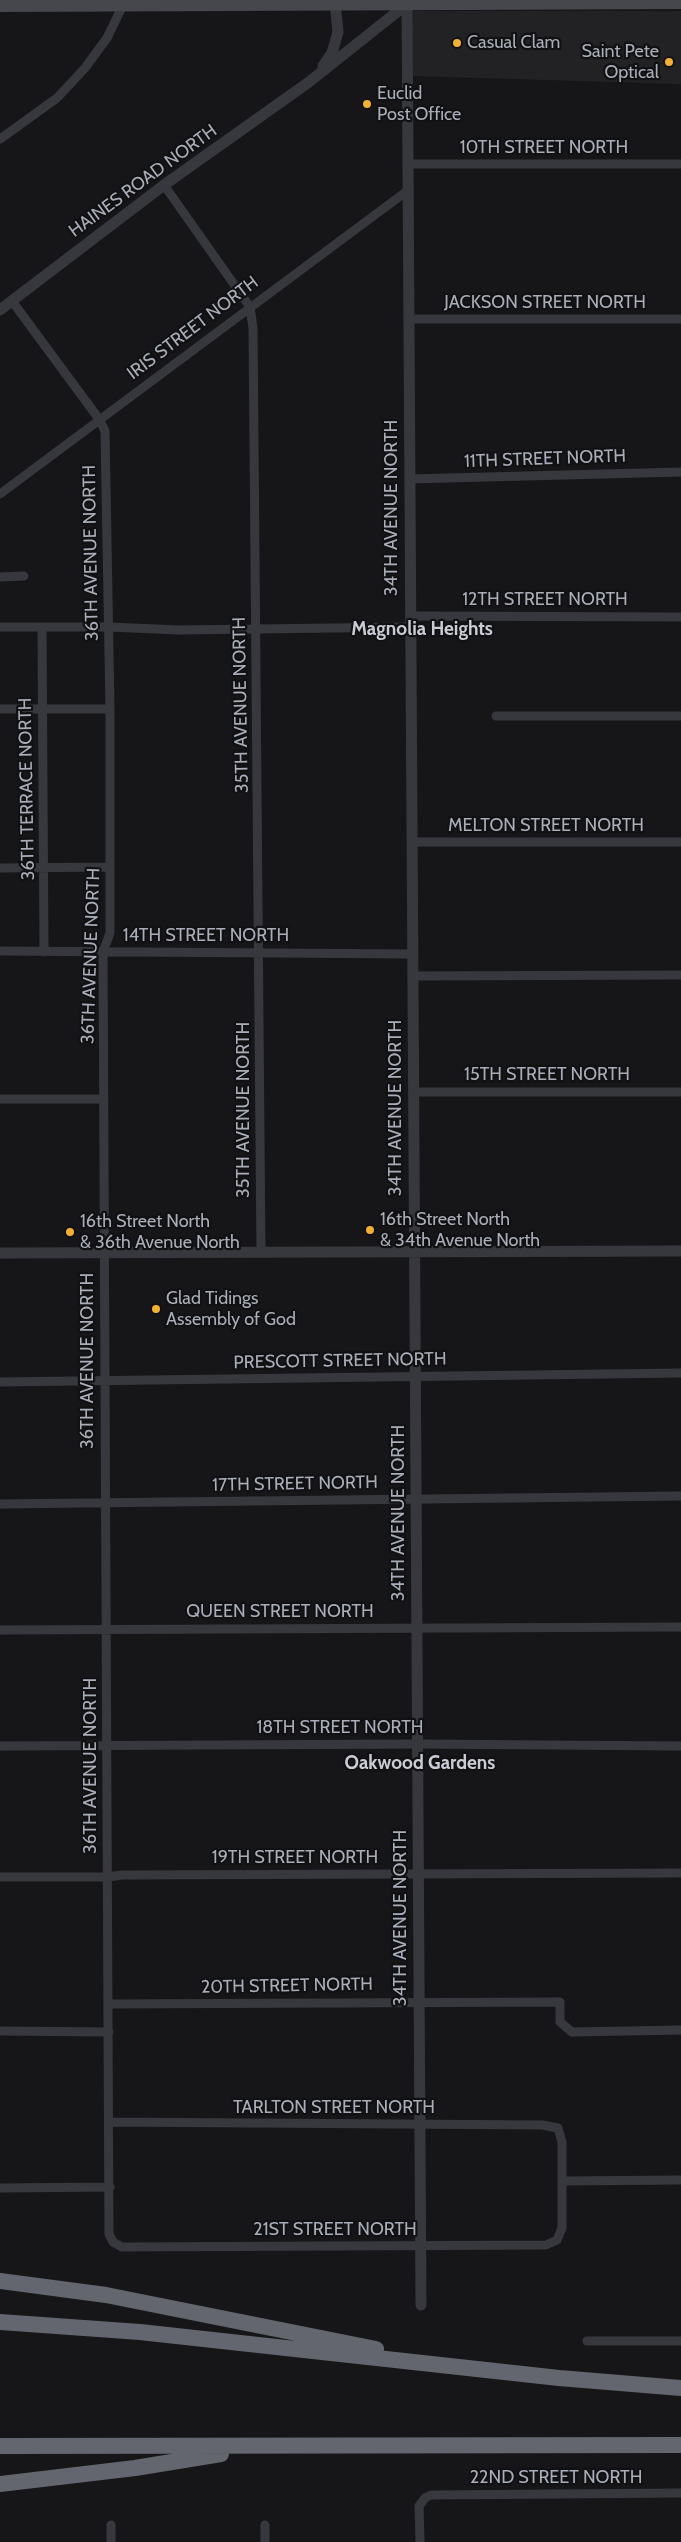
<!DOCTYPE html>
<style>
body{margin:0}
canvas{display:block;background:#161618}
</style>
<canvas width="681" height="2542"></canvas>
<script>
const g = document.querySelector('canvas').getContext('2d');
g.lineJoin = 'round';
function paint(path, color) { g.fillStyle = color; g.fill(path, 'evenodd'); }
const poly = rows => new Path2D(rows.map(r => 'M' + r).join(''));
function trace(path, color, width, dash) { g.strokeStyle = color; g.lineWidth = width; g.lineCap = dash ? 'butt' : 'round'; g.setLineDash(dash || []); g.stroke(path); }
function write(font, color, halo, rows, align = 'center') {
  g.font = font + ' Cabin,sans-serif'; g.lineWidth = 4.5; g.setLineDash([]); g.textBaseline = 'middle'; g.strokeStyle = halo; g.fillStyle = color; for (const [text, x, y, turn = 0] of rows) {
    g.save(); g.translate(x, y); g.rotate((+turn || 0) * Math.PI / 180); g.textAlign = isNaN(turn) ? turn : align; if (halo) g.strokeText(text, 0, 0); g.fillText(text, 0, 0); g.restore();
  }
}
paint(poly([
 [413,11,681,11,681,84,413,76]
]), '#222225');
trace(poly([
 [0,139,57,98,85,68,107,38,124,3],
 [407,164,681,164],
 [164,185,250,307,253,328,261,1252],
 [12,301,99,419,105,431,110,709,110,933,103,952,109,2234,113,2242,122,2247,546,2245,557,2240,562,2228,562,2142,558,2128,542,2125,109,2122],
 [408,319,681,319],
 [409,479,681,472],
 [0,494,407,191],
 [0,577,24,576],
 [410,616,681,617],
 [0,627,109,627,179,630,410,627],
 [42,627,44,952],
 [0,709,110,709],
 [496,716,681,716],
 [412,842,681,842],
 [0,868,110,867],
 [0,951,412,954],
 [413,976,681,975],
 [413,1092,681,1092],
 [0,1099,104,1099],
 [0,1382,681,1373],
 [0,1504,681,1496],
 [0,1630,681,1627],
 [0,1746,418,1744,681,1746],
 [0,1877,108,1877,122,1875,681,1873],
 [109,2004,560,2002,560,2022,572,2032,681,2030],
 [0,2031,109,2032],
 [562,2181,681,2180],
 [0,2188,110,2187],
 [587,2341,681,2341],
 [111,2525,111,2542],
 [265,2525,265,2542],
 [420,2542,419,2506,425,2498,431,2495,681,2493]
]), '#37383d', 9);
trace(poly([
 [407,0,421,2305],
 [323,66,332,53,338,32,335,3],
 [0,310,164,185,309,82,407,4],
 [0,1253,681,1251]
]), '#37383d', 11);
trace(poly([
 [0,6,681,3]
]), '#45474d', 12);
trace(poly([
 [0,2281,106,2295,376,2349],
 [0,2322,140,2332,559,2378,681,2388],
 [0,2446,681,2445],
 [0,2484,135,2468,221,2454]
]), '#63666e', 16);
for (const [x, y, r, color] of [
 [457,43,5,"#f2b134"],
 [669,62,5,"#f2b134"],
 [367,104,5,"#f2b134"],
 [370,1230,5,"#f2b134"],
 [70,1232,5,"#f2b134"],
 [156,1309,5,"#f2b134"]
]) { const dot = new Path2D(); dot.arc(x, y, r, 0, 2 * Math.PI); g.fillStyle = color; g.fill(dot); trace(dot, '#111113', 2); }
write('18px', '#a8adb8', '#111113', [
 ["Casual Clam",467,43],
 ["Saint Pete",659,52,"right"],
 ["Optical",659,73,"right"],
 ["Euclid",377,94],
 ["Post Office",377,115],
 ["16th Street North",380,1220],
 ["& 34th Avenue North",380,1241],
 ["16th Street North",80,1222],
 ["& 36th Avenue North",80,1243],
 ["Glad Tidings",166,1299],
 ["Assembly of God",166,1320]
], 'left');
write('18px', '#a8adb8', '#111113', [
 ["10TH STREET NORTH",544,148],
 ["HAINES ROAD NORTH",143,181,-36],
 ["JACKSON STREET NORTH",545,303],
 ["IRIS STREET NORTH",193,328,-37],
 ["11TH STREET NORTH",545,459,-2],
 ["34TH AVENUE NORTH",392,508,-90],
 ["36TH AVENUE NORTH",91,553,-91],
 ["12TH STREET NORTH",545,600],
 ["35TH AVENUE NORTH",241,705,-91],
 ["36TH TERRACE NORTH",27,789,-91],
 ["MELTON STREET NORTH",546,826],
 ["14TH STREET NORTH",206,936],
 ["36TH AVENUE NORTH",91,956,-88],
 ["15TH STREET NORTH",547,1075],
 ["34TH AVENUE NORTH",396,1108,-90],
 ["35TH AVENUE NORTH",244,1110,-90],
 ["36TH AVENUE NORTH",88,1361,-90],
 ["PRESCOTT STREET NORTH",340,1361,-1],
 ["17TH STREET NORTH",295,1484,-1],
 ["34TH AVENUE NORTH",399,1513,-90],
 ["QUEEN STREET NORTH",280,1612],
 ["18TH STREET NORTH",340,1728],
 ["36TH AVENUE NORTH",91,1766,-90],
 ["19TH STREET NORTH",295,1858],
 ["34TH AVENUE NORTH",401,1918,-90],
 ["20TH STREET NORTH",287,1986,-1],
 ["TARLTON STREET NORTH",334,2108],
 ["21ST STREET NORTH",335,2230],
 ["22ND STREET NORTH",556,2478]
]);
write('bold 19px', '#c9ccd4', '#111113', [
 ["Magnolia Heights",422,629],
 ["Oakwood Gardens",420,1763]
]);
</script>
